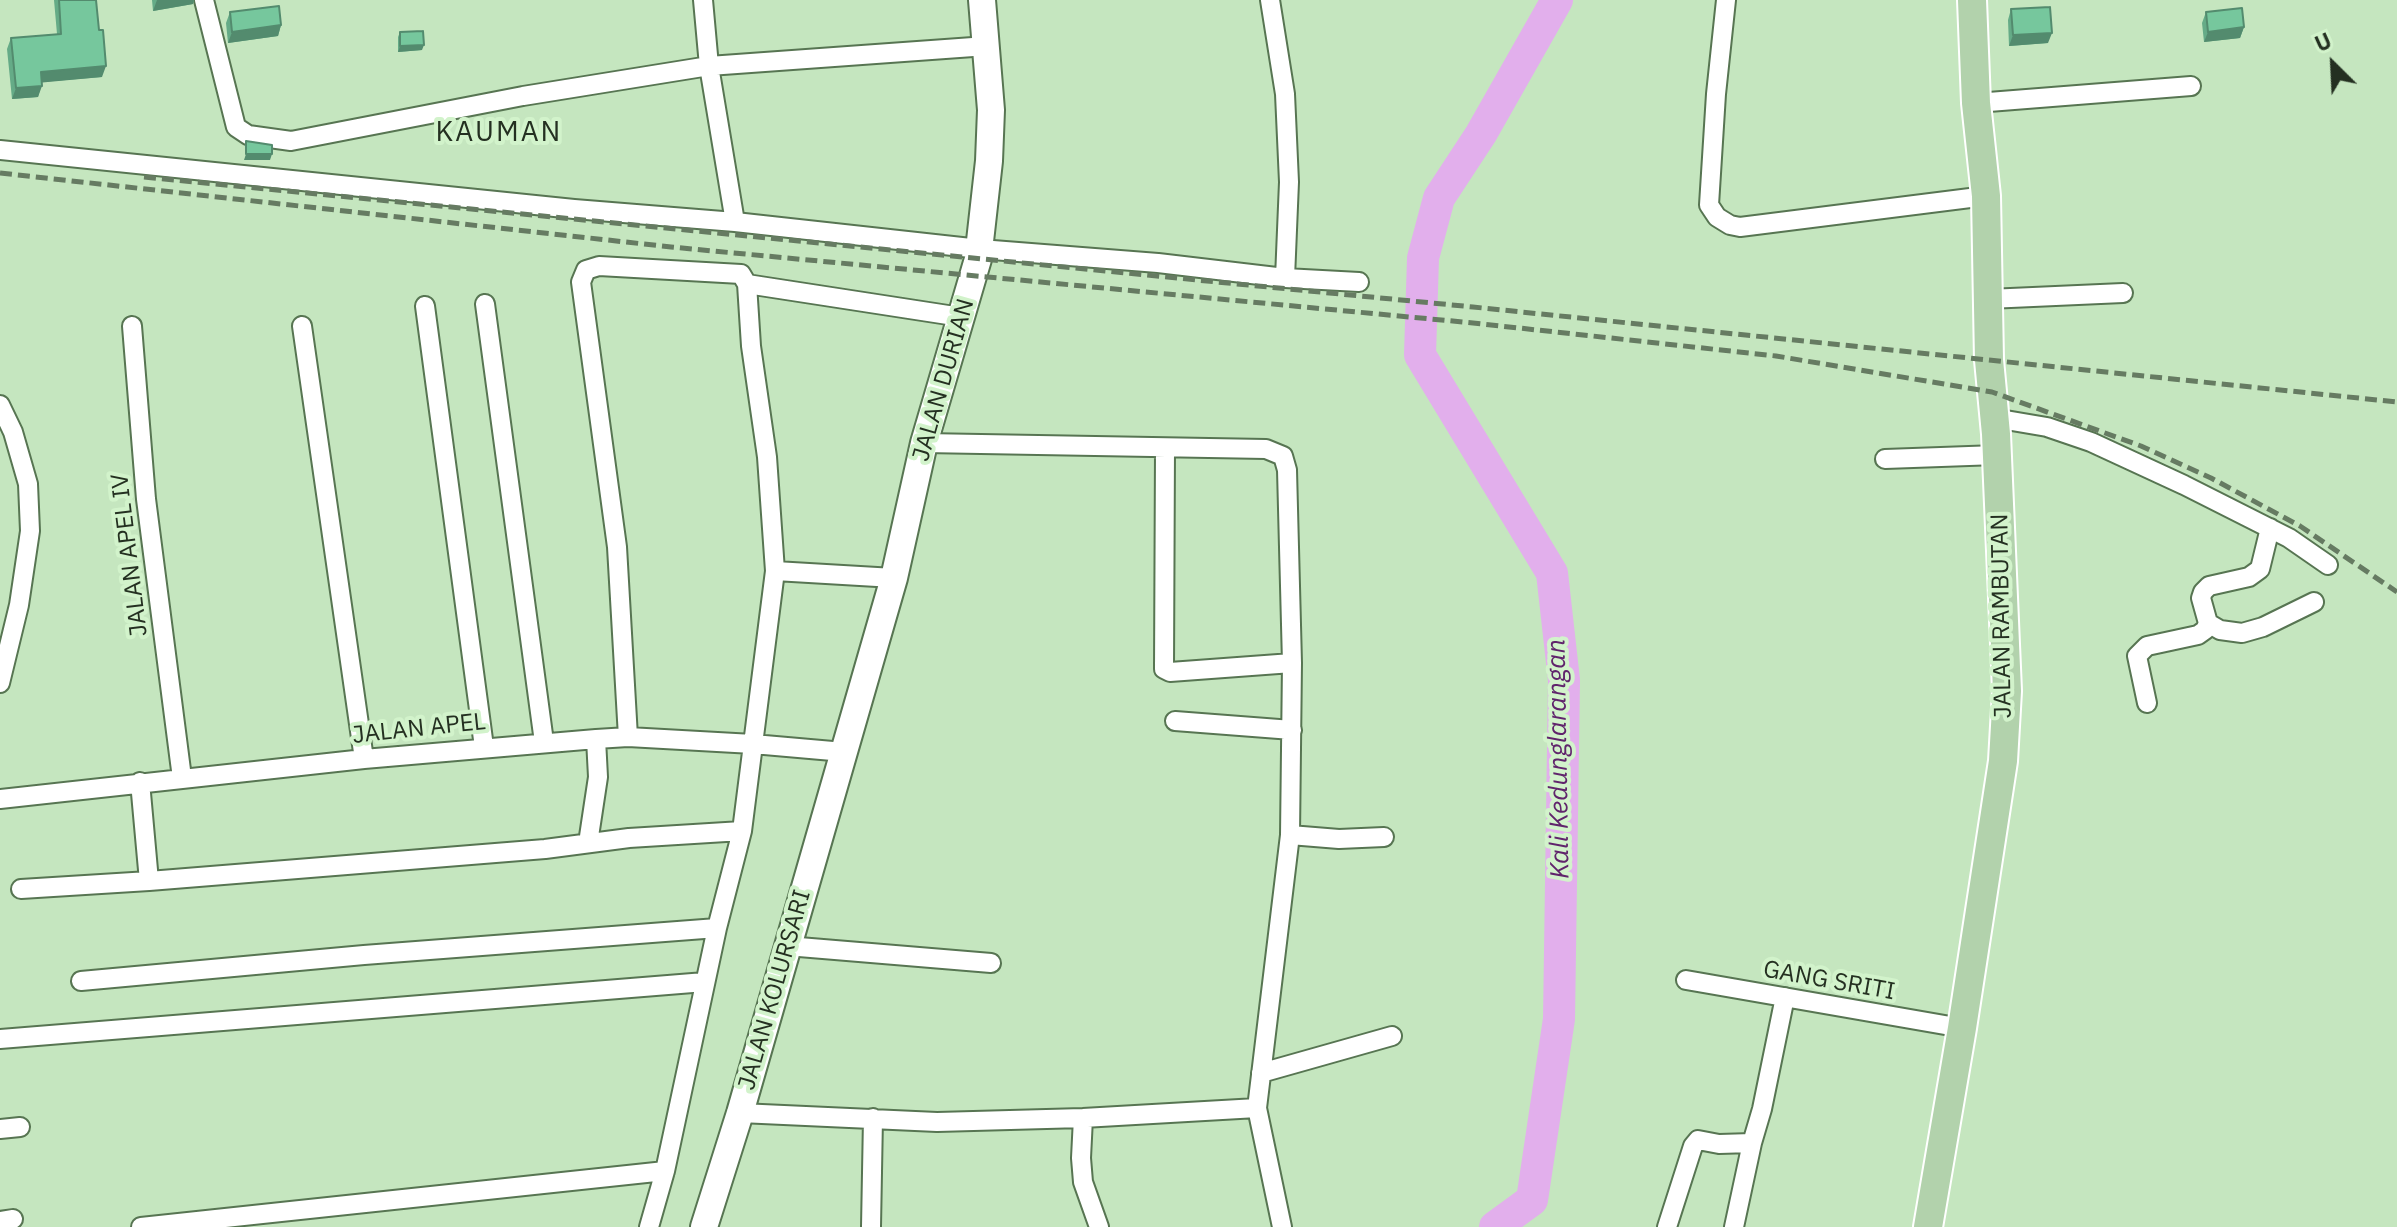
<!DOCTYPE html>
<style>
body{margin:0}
#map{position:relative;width:2397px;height:1227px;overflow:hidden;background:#c5e6bf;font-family:"IBM Plex Sans",sans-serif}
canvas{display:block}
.north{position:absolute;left:2293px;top:24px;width:80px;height:80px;-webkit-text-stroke:6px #d2f3cb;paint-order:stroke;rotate:336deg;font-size:22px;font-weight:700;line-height:32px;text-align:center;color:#243021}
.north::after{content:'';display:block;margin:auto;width:28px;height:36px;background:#243021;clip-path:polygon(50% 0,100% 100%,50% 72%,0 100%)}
</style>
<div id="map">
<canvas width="2397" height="1227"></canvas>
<div class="north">U</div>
</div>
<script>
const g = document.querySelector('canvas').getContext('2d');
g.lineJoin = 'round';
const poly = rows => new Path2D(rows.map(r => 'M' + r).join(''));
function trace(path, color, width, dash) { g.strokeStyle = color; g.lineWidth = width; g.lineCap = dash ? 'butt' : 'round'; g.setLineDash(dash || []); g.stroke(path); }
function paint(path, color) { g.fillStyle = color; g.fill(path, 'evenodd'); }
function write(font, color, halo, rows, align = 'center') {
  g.font = font + ' "IBM Plex Sans",sans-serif'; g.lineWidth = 8; g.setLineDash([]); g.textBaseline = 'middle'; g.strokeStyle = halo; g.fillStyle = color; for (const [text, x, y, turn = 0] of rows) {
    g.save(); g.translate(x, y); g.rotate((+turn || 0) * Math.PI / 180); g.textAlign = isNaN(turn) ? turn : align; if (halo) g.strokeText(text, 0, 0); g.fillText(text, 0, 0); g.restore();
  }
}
trace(poly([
 [1495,1227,1532,1200,1559,1019,1564,680,1552,573,1420,355,1423,258,1439,198,1481,134,1557,0]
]), '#e2afec', 32);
const street = poly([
 [204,0,236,127,248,135,291,141,523,96,709,66,987,46],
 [703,0,709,66,735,222],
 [1270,0,1285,94,1289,182,1285,278],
 [1726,0,1716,94,1709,205,1717,217,1730,225,1740,227,1986,196],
 [1976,103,2191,86],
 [0,150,574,209,735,222,980,249,1158,263,1285,278,1359,282],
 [747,284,961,317],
 [1988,299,2123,293],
 [485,304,544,742],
 [425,306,484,747],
 [132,326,146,499,182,778],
 [302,326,364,759],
 [0,405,13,432,28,484,30,531,19,605,0,683],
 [1994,418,2047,427,2091,442,2184,485,2289,538,2328,565],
 [924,443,1266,449,1283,456,1287,470,1292,663,1290,835,1257,1108,1282,1227],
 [1165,449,1164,669,1170,672,1292,663],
 [1885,459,1997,455],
 [775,571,894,578],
 [2208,623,2220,630,2242,633,2263,627,2314,602],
 [2147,703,2137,656,2147,646,2198,635,2205,630,2208,623,2201,598,2203,592,2209,586,2249,577,2260,569,2270,528],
 [1175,721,1292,730],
 [628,737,617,547,581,282,586,270,599,266,741,274,747,284,751,346,767,457,775,571,742,831,717,928,665,1171,649,1227],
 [140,782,149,881,545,849,629,838,742,831],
 [0,799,364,759,596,739,628,737,753,744,844,752],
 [1290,835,1339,839,1384,837],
 [588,843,598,777,596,739],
 [21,889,149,881],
 [787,946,991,963],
 [1686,980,1962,1028],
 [81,981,364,955,717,928],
 [0,1039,705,982],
 [1261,1073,1392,1036],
 [740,1113,937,1122,1083,1118,1257,1108],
 [1083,1118,1081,1158,1083,1182,1099,1227],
 [0,1129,20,1127],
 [0,1221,13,1219],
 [141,1227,665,1171],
 [871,1227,873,1118],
 [1667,1227,1693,1146,1698,1140,1719,1144,1752,1143,1762,1109,1785,997],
 [1734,1227,1752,1143]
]);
const secondary = poly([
 [704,1227,740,1113,894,578,924,443,978,259,989,161,991,110,982,0]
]);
const primary = poly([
 [1928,1227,1962,1028,2003,761,2007,691,1996,434,1989,360,1986,196,1976,103,1972,0]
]);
trace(street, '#577552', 22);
trace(secondary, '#577552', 30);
trace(primary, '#fff', 32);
trace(street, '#fff', 18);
trace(secondary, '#fff', 26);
trace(primary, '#b2d2ac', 28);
trace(poly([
 [0,173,671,247,1473,323,1776,356,1992,392,2141,446,2211,478,2300,526,2397,592],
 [144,177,1473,307,2397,402]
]), '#667b62', 5, [12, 6]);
paint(poly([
 [54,0,96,0,102,77,42,82,38,97,12,99,7,49,11,38,57,34],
 [152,0,194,0,193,4,153,11],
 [2011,9,2048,43,2009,46,2008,20],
 [230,12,281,25,278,36,228,43,226,23],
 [2206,12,2244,27,2240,38,2204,42,2202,23],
 [400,32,422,50,398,52,398,37]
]), '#65ab87');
paint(poly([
 [157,0,194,0,193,4,153,11],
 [281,25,278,36,228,43,232,32],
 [2244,27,2240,38,2204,42,2208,32],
 [2052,33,2048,43,2009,46,2013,35],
 [424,45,422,50,398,52,400,46],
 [106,66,102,77,37,83,41,72],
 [42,86,38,97,12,99,16,88],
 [246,154,272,154,270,160,244,160]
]), '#538b6e');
const building = poly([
 [59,0,96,0,99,30,103,30,106,66,41,72,42,86,16,88,11,38,61,34,59,0],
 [279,6,281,25,232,32,230,12,279,6],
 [2050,7,2052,33,2013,35,2011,9,2050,7],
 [2242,8,2244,27,2208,32,2206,12,2242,8],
 [423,31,424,45,400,46,400,32,423,31],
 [246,141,272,145,272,154,246,154,246,141]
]);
paint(building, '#76c79d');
trace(building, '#538b6e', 2);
write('24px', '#243021', '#d2f3cb', [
 ["JALAN DURIAN",944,380,-74],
 ["JALAN APEL IV",130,555,-97],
 ["JALAN RAMBUTAN",2002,616,-91],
 ["JALAN APEL",419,729,-6],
 ["GANG SRITI",1829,981,10],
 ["JALAN KOLURSARI",775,990,-74]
]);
write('italic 26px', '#60246c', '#d2f3cb', [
 ["Kali Kedunglarangan",1559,759,-91]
]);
g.letterSpacing = '2px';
write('28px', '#243021', '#d2f3cb', [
 ["KAUMAN",499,133]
]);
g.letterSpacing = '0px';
</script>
